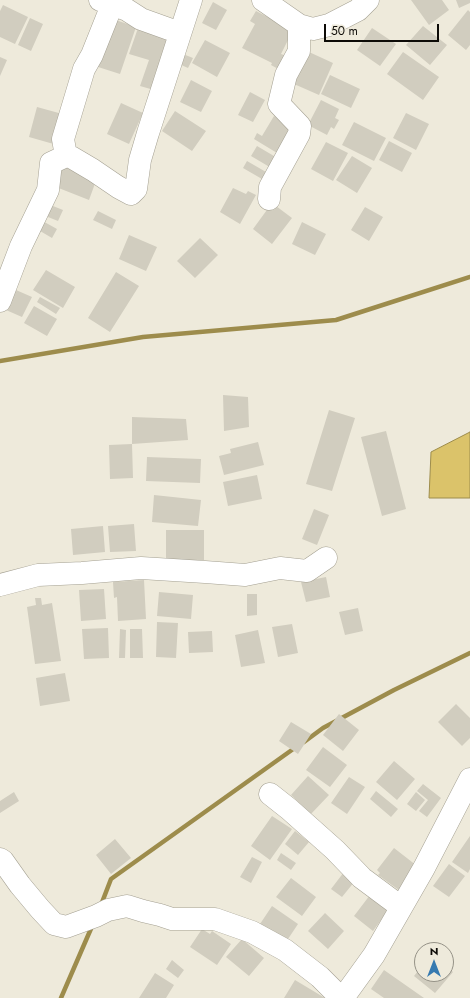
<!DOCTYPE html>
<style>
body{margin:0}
#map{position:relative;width:470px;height:998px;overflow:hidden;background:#eeeadb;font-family:Jost,sans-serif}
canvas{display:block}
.north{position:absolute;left:414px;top:942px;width:40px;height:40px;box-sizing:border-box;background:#eeeadb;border:1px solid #949186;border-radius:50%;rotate:0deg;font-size:11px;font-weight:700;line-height:16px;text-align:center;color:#0d0b07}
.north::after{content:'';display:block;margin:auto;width:14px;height:18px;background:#367ab0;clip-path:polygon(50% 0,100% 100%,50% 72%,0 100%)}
.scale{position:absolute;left:324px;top:24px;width:115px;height:18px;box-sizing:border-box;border:2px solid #0d0b07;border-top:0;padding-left:5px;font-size:12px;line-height:14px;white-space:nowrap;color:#0d0b07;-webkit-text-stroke:3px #eeeadb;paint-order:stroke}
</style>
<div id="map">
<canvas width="470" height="998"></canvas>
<div class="north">N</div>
<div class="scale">50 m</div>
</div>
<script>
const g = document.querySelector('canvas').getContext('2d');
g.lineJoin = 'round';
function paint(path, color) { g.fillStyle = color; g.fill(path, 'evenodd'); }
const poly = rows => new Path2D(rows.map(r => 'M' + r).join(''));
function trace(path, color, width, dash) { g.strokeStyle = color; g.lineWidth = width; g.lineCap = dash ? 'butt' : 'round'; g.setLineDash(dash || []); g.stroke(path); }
const water = poly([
 [470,432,470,498,429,498,431,452,470,432]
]);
paint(water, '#dbc36a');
trace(water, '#9d8c4c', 1);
trace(poly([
 [0,361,143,337,336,320,470,277],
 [304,742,323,728,394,690,470,653],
 [101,905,111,879,296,747],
 [61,998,93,924]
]), '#9d8c4c', 4.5);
paint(poly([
 [411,0,442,0,449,10,429,25],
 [456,0,470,0,470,3,459,8],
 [213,2,227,10,216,30,202,23],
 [3,5,28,17,15,44,0,37,0,11],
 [468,10,470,12,470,45,466,50,448,35],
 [256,11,293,30,281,54,287,56,280,70,271,65,272,63,242,48,255,24,250,21],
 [30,18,43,24,31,51,18,45],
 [110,18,136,27,120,74,95,66],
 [423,26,447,45,430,65,406,45],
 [138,28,171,39,154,90,140,86,149,60,129,54],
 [372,28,396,44,380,66,357,50],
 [205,40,230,53,217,77,192,63],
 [309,52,333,63,319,95,294,84],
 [403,52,439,77,423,100,387,74],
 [183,54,193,58,188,68,179,64],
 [0,57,7,60,0,76],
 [330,75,360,89,351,108,321,94],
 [191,80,212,91,201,112,180,102],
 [250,92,265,100,253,122,238,115],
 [321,100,339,109,335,118,339,120,334,129,331,127,327,135,308,125],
 [121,103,143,113,129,144,107,134],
 [37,107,66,115,57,145,29,137],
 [175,111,206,131,192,151,162,131],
 [406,113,429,124,416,150,393,138],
 [274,116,298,130,282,156,254,139,257,133,262,136],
 [354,122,386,138,374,161,342,145],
 [389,141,412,153,402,172,379,160],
 [326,142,348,153,333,181,311,169],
 [257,146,279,159,273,169,251,156],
 [352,156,372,168,357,193,336,180],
 [247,161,266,172,262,179,243,168],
 [59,164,97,178,89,200,51,185],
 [233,188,246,194,248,191,256,195,240,224,220,212],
 [272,203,292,218,272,244,253,229],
 [48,204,63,210,58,221,43,215],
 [365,207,383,217,369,241,351,230],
 [98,211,116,220,112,229,93,220],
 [39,219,57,229,52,238,35,228],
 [302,222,326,234,315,255,292,244],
 [129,235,157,247,146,271,119,259],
 [200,238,218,255,195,278,177,261],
 [46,270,75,287,63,308,33,290],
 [116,272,139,286,110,332,88,318],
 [16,290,32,297,22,317,6,310],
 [40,297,60,308,56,314,37,302],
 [34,306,57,319,47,336,24,323],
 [223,395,248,397,249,427,224,431],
 [329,410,355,418,332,491,306,484],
 [132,417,186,419,188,440,132,444,133,478,110,479,109,445,132,444],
 [386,431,406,509,382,516,361,437],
 [258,442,264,465,224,475,219,456,231,453,230,449],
 [147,457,201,459,200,483,146,481],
 [257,475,262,499,228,506,223,482],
 [154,495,201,500,198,526,152,522],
 [314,509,329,515,317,545,302,539],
 [134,524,136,551,110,552,108,526],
 [103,526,105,552,73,555,71,529],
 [166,530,204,530,204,560,166,560],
 [326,577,330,597,306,602,301,582],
 [144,580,146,619,118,621,117,597,114,598,113,582],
 [104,589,106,619,81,621,79,590],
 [159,592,193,595,191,619,157,616],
 [247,594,257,594,257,615,247,616],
 [35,598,41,598,42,605,52,603,61,661,35,664,27,607,36,605],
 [358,608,363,631,345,635,339,612],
 [157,622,178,623,176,658,156,657],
 [292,624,298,653,278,657,272,627],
 [108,628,109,658,84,659,82,629],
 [120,629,126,630,125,658,119,658],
 [130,629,142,629,143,658,130,658],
 [258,630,265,663,241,667,235,635],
 [212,631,213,652,189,653,188,632],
 [65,673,70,701,40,706,36,678],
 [456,704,470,718,470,738,462,746,438,722],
 [339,714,359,730,343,751,323,735],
 [291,722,311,734,298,754,279,741],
 [323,747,347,765,330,787,306,770],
 [394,761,415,779,397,800,376,782],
 [308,776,329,795,311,814,291,795],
 [349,777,365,787,347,814,331,803],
 [423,784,441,798,427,817,419,811,428,800,417,791],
 [376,791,398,809,391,817,370,799],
 [14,792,19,801,0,813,0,801],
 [416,792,425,800,416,811,407,804],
 [272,816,292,829,270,860,251,846],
 [295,831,309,842,298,855,285,844],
 [470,836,470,869,468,873,452,862],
 [115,839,131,858,111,874,96,855],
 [394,848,421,869,403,893,378,875,380,873,377,870],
 [281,853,296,863,291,870,277,860],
 [252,857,262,862,251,883,240,877],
 [449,864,465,876,449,897,433,886],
 [344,872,355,881,342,897,331,889],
 [291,878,316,897,302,916,276,897],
 [370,895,389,909,373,931,354,916],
 [272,906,298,924,286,942,260,924],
 [325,913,344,931,328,949,308,931],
 [202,929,210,934,212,931,231,944,217,965,190,947],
 [242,939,264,958,249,976,226,957],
 [172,960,184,970,178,978,166,969],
 [422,966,422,974,446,974,446,966,453,972,435,993,414,976],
 [384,970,424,998,384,998,371,989],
 [155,973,174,985,166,998,139,998],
 [295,980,325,998,284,998]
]), '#d1cdbf');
const minor = poly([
 [100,0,127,10,141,19,180,33],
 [263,0,299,25,313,29,329,25,358,10,368,0],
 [66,156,63,139,84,69,92,55,114,0],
 [269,199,270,187,299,134,300,126,279,104,286,75,299,51,299,25],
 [0,301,21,246,48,190,51,163,66,156,71,157,93,170,118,187,131,194,136,189,140,160,148,133,191,0],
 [0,585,38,575,82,573,141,568,205,572,245,575,280,568,307,571,326,558],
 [270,794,289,809,335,850,362,878,401,907],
 [0,859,3,861,20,885,40,909,54,924,66,927,96,916,108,910,127,906,143,911,160,915,172,919,215,919,252,932,285,950,320,977,341,998],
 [343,998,374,955,424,868,470,779]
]);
trace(minor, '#a4a092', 23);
trace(minor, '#fff', 22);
</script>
